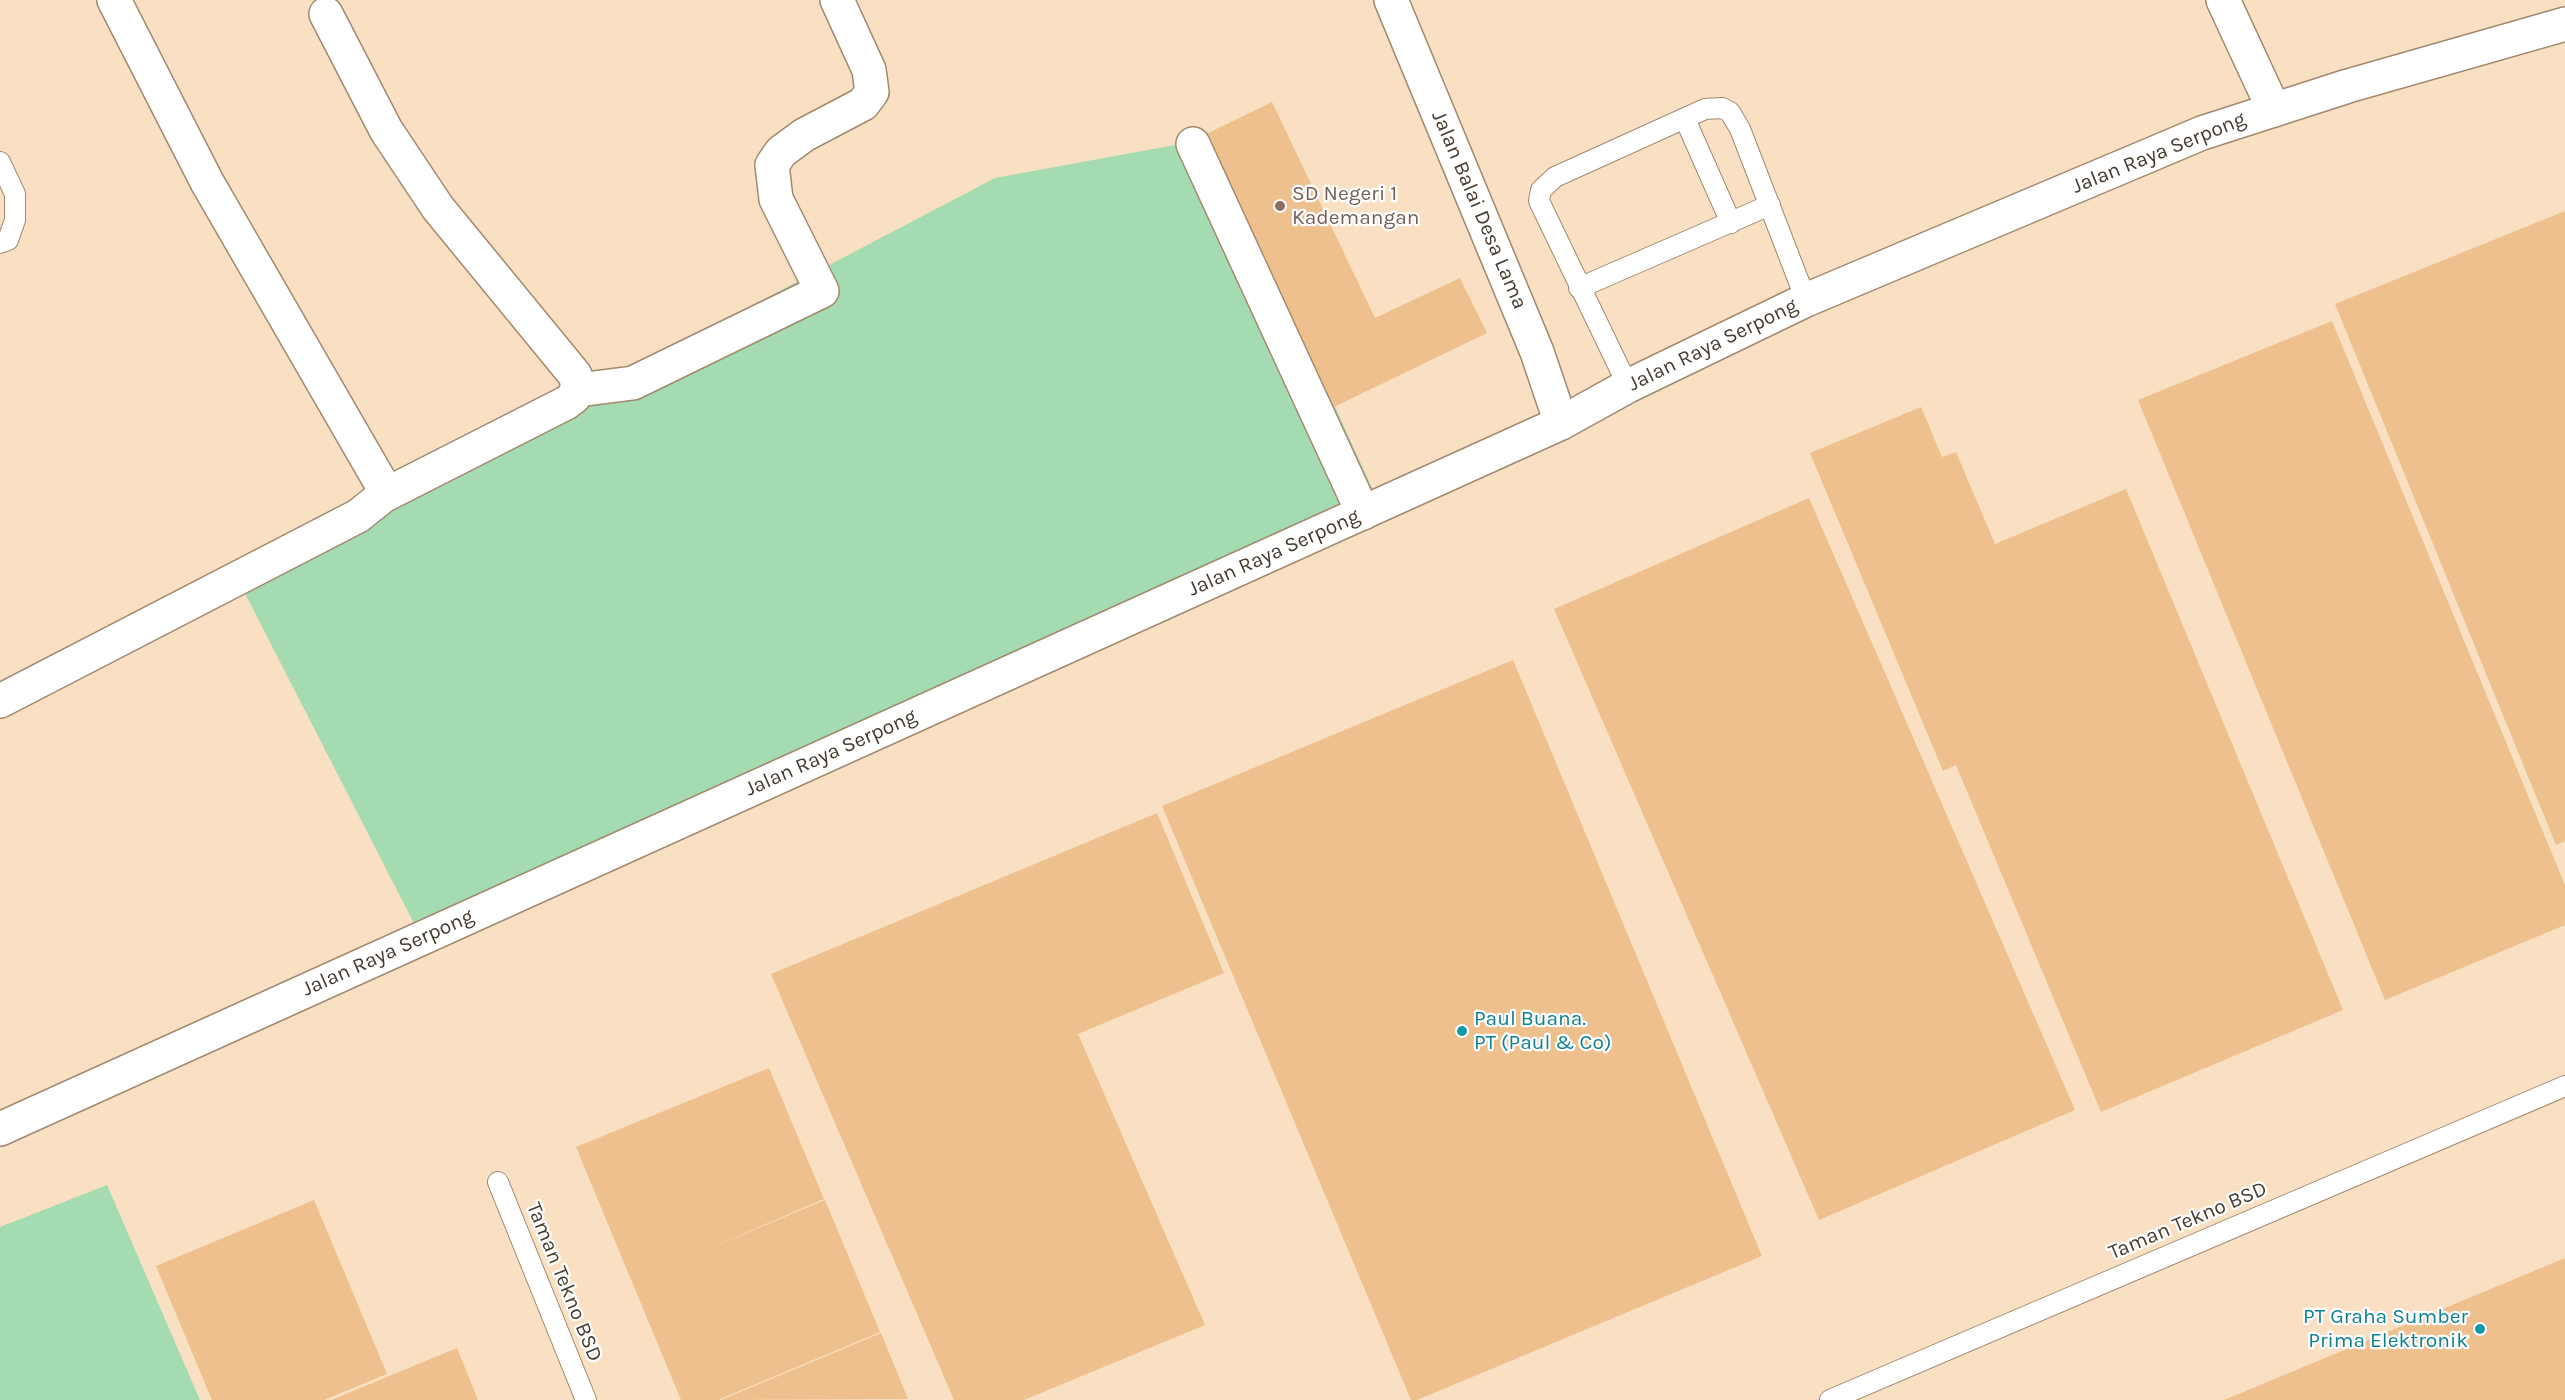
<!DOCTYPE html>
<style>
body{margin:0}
canvas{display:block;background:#fae0c2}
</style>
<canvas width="2565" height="1400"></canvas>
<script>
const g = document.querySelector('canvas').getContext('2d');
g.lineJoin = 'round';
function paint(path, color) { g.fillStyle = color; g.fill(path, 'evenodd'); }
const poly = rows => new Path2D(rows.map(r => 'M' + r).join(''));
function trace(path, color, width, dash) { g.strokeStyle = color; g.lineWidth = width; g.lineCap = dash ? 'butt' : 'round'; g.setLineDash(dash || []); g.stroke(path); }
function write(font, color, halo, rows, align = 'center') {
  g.font = font + ' Karla,sans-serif'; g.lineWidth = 4.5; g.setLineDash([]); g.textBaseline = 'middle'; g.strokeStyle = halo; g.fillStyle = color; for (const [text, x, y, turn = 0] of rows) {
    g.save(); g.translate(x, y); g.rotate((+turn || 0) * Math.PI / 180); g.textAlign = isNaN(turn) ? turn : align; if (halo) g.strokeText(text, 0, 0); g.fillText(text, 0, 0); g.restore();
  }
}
paint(poly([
 [1213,138,1372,488,422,939,236,576,995,178],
 [107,1185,200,1400,0,1400,0,1227]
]), '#a4dbb1');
paint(poly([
 [1272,102,1375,318,1460,278,1487,333,1334,407,1204,135],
 [2565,211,2565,841,2556,845,2335,304],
 [2332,321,2565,885,2565,925,2385,1000,2138,400],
 [1921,407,1942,457,1956,452,1995,544,2126,489,2343,1010,2101,1112,1956,765,1943,771,1810,453],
 [1809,498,2075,1110,1819,1220,1554,609],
 [1513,660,1762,1256,1417,1400,1411,1400,1162,806],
 [1157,813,1224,973,1078,1034,1205,1325,1024,1400,954,1400,771,974],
 [769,1068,824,1199,696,1254,825,1200,880,1332,718,1400,681,1400,576,1147],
 [314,1200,387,1374,324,1400,212,1400,156,1266],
 [2565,1258,2565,1400,2224,1400],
 [881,1333,908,1399,721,1400],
 [457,1348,478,1400,331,1400]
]), '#edc08d');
const lane = poly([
 [1685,119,1731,223],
 [0,162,15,194,15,220,8,240,0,243],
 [1579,288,1770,205],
 [1628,386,1539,201,1541,190,1555,177,1705,109,1722,108,1730,112,1740,129,1806,300],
 [498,1182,586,1400],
 [1830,1400,2565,1086]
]);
const street = poly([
 [1391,0,1537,352,1561,423],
 [2223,0,2274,110],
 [326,14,386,130,438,208,575,375,578,385,574,397,566,403,383,496],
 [1193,144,1363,513],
 [578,390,633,383,822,291,776,199,772,165,781,152,804,135,863,104,872,92,869,70,837,0],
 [0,701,358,516,383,496,381,483,207,182,114,0]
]);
const secondary = poly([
 [0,1129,1561,423,1628,386,1806,300,2202,133,2348,86,2565,24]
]);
trace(lane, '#a2896e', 22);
trace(street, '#a2896e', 36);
trace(secondary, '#a2896e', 36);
trace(lane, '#fff', 20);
trace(street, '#fff', 33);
trace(secondary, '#fff', 33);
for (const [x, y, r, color] of [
 [1280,206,6,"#8d6e63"],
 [1462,1031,6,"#0f9aa8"],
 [2480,1329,6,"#0f9aa8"]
]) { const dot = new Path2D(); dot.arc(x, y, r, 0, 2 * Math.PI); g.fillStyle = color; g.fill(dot); trace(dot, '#fff', 2); }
write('21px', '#453b2f', '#fff', [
 ["Jalan Raya Serpong",2159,153,-22],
 ["Jalan Balai Desa Lama",1479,210,67],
 ["Jalan Raya Serpong",1713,345,-26],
 ["Jalan Raya Serpong",1274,553,-24],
 ["Jalan Raya Serpong",831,753,-24],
 ["Jalan Raya Serpong",388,953,-24],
 ["Taman Tekno BSD",2188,1221,-23],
 ["Taman Tekno BSD",564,1282,68]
]);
write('21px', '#785e54', '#fff', [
 ["SD Negeri 1",1292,194],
 ["Kademangan",1292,218]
], 'left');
write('21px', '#0d838f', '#fff', [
 ["Paul Buana.",1474,1019],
 ["PT (Paul & Co)",1474,1043],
 ["PT Graha Sumber",2468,1317,"right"],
 ["Prima Elektronik",2468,1341,"right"]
], 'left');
</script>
